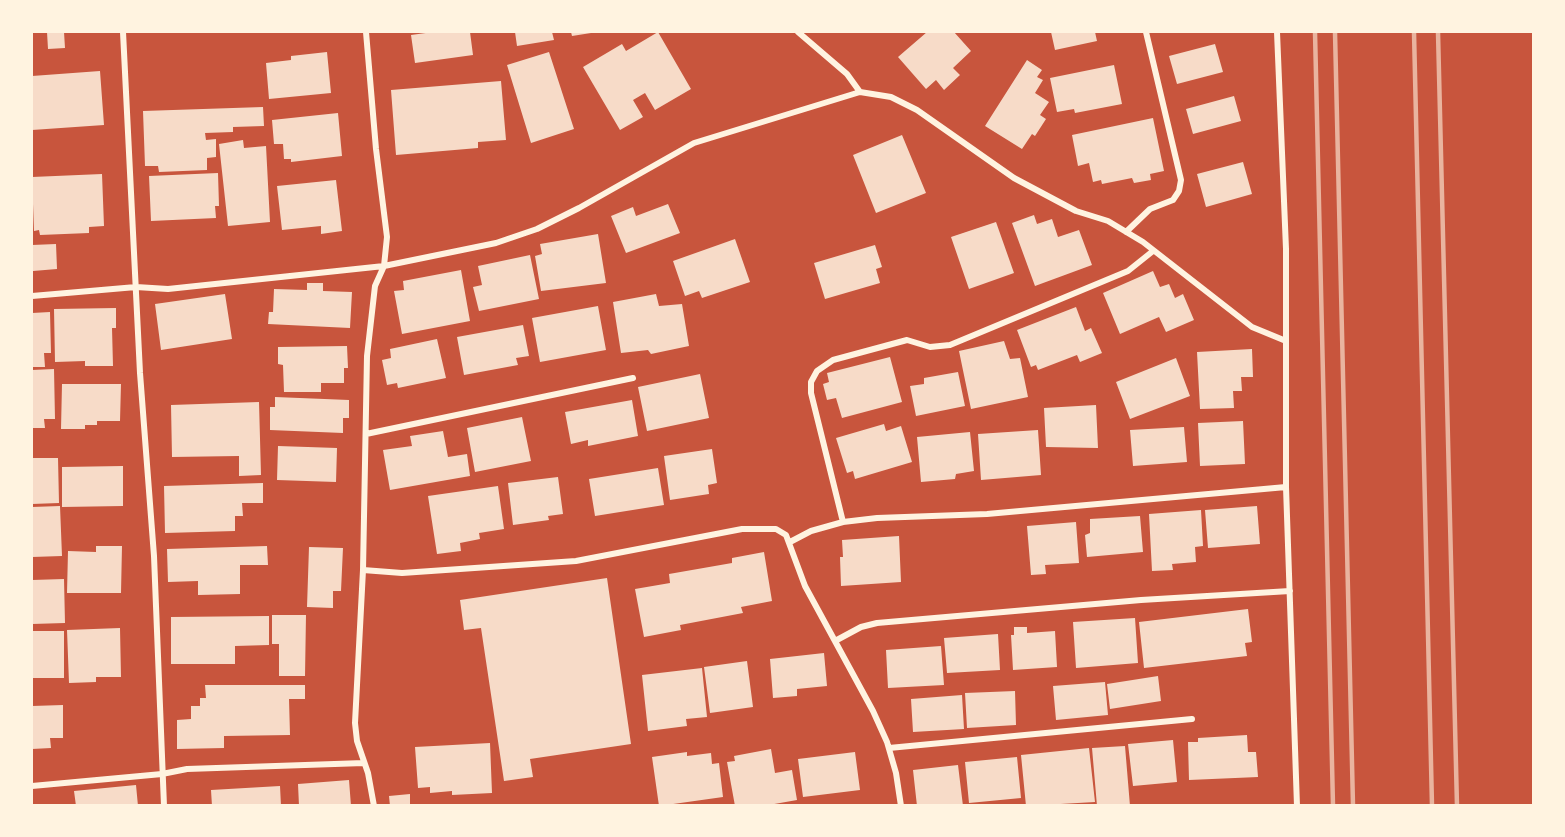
<!DOCTYPE html>
<style>
body{margin:0}
#map{position:relative;width:1565px;height:837px;overflow:hidden;background:#c8553d;font-family:Poppins,sans-serif}
canvas{display:block}
.frame{position:absolute;inset:0;border:33px solid #fff3e0;pointer-events:none}
</style>
<div id="map">
<canvas width="1565" height="837"></canvas>
<div class="frame"></div>
</div>
<script>
const g = document.querySelector('canvas').getContext('2d');
g.lineJoin = 'round';
function paint(path, color) { g.fillStyle = color; g.fill(path, 'evenodd'); }
const poly = rows => new Path2D(rows.map(r => 'M' + r).join(''));
function trace(path, color, width, dash) { g.strokeStyle = color; g.lineWidth = width; g.lineCap = dash ? 'butt' : 'round'; g.setLineDash(dash || []); g.stroke(path); }
paint(poly([
 [47,32,64,32,65,48,48,49],
 [433,32,470,32,473,55,415,63,411,35],
 [515,32,552,32,554,40,517,46],
 [571,32,591,32,591,33,572,36],
 [658,32,691,89,655,110,645,93,633,100,643,117,620,130,583,67,622,44,626,51],
 [927,32,954,32,971,51,953,68,960,75,944,90,936,80,926,89,898,57],
 [1051,32,1095,32,1097,41,1055,50],
 [1215,44,1223,72,1177,84,1169,56],
 [327,52,331,93,269,99,266,63,291,60,291,56],
 [549,52,574,129,531,143,507,65],
 [1027,60,1042,70,1037,77,1043,80,1035,93,1049,102,1040,115,1046,119,1035,136,1032,134,1022,149,985,126],
 [1114,65,1122,104,1075,113,1074,109,1057,112,1050,78],
 [100,71,104,125,32,130,32,76],
 [501,81,506,140,478,142,478,148,396,155,391,90],
 [1234,96,1241,121,1193,134,1186,109],
 [263,107,264,126,233,127,233,132,205,133,206,140,216,139,216,157,207,158,207,170,159,172,158,166,145,166,143,111],
 [338,113,342,156,291,162,291,159,284,159,283,144,274,144,272,120],
 [1153,118,1164,171,1150,174,1151,180,1134,183,1132,178,1102,184,1101,180,1093,182,1089,163,1078,166,1072,135],
 [902,135,926,193,876,213,853,155],
 [243,140,244,148,266,146,270,222,228,226,219,144],
 [1243,162,1252,194,1206,207,1197,174],
 [218,173,219,206,215,206,216,218,151,221,149,176],
 [102,174,104,226,89,227,89,233,40,235,39,230,34,231,32,177],
 [336,180,342,231,321,234,321,226,282,230,277,186],
 [668,204,680,233,626,253,611,216,633,207,636,216],
 [1034,215,1037,224,1052,219,1058,237,1079,230,1092,265,1035,286,1012,223],
 [996,222,1014,273,969,289,951,237],
 [598,234,606,283,541,291,535,256,542,254,540,244],
 [735,239,750,282,702,298,699,291,685,296,673,261],
 [56,244,57,269,33,271,32,245],
 [875,245,882,267,876,269,880,283,825,299,814,263],
 [530,255,539,299,479,311,473,287,482,285,478,266],
 [461,270,470,321,402,334,394,291,404,290,403,281],
 [1153,271,1160,287,1169,284,1175,298,1183,294,1194,320,1166,332,1159,317,1120,334,1103,293],
 [307,283,323,283,323,291,352,292,350,328,268,324,269,312,273,312,274,289,307,290],
 [225,294,232,339,161,350,155,304],
 [656,294,659,306,682,304,689,346,651,354,648,350,621,353,613,302],
 [598,306,606,350,540,362,532,318],
 [1076,307,1085,331,1091,328,1102,353,1080,362,1077,355,1038,370,1036,365,1031,367,1017,330],
 [116,308,116,328,112,328,113,366,85,366,85,361,55,362,54,309],
 [50,312,51,353,44,353,45,367,32,367,32,313],
 [523,325,529,356,516,358,518,365,464,375,457,337],
 [437,339,446,378,398,388,397,383,387,385,382,360,391,358,390,349],
 [1004,341,1010,359,1020,358,1028,397,971,409,959,351],
 [347,346,348,368,344,368,344,383,321,383,321,392,284,392,283,365,278,364,278,347],
 [1252,349,1253,377,1241,377,1242,391,1233,391,1234,408,1200,409,1197,352],
 [890,357,902,402,842,418,836,398,827,400,823,384,829,382,827,373],
 [1176,358,1190,396,1130,419,1116,382],
 [54,369,55,419,44,419,45,428,32,428,32,370],
 [958,372,965,406,916,416,910,386,924,384,924,378],
 [700,374,709,418,647,431,638,387],
 [62,384,121,384,120,421,97,421,97,425,85,425,85,429,61,429],
 [275,397,349,400,349,418,343,418,343,433,270,430,270,407,275,407],
 [632,400,638,436,588,446,588,440,571,444,565,412],
 [259,402,261,475,239,476,239,456,172,457,171,405],
 [1096,405,1098,448,1046,447,1044,408],
 [522,417,531,461,475,472,467,428],
 [1243,421,1245,464,1200,466,1198,423],
 [884,424,886,431,901,426,912,462,855,479,853,471,847,473,836,438],
 [1184,427,1187,462,1133,466,1130,430],
 [1038,430,1041,475,981,480,978,434],
 [443,431,448,457,467,454,470,476,390,490,383,450,412,446,410,436],
 [970,432,974,471,956,474,955,479,921,482,917,437],
 [278,446,337,448,336,482,277,480],
 [712,449,717,483,708,485,709,494,670,500,664,456],
 [32,458,58,458,59,503,32,504],
 [123,466,123,506,62,507,62,467],
 [658,468,664,505,595,516,589,479],
 [558,477,563,514,548,516,549,520,513,525,508,483],
 [263,483,263,503,242,503,243,516,235,516,235,531,165,533,164,486],
 [498,486,504,529,479,533,480,539,460,543,461,551,437,554,428,496],
 [60,506,62,556,32,557,32,507],
 [1257,506,1260,544,1208,548,1205,510],
 [1201,510,1203,546,1195,547,1196,562,1172,564,1173,570,1152,571,1149,514],
 [1140,516,1143,552,1087,557,1085,535,1090,533,1090,519],
 [1076,522,1079,563,1045,565,1046,574,1031,575,1027,526],
 [899,536,901,582,841,586,840,557,843,557,842,540],
 [96,546,122,546,121,593,67,593,68,551,96,552],
 [267,546,268,565,240,565,240,594,198,595,198,581,168,582,167,549],
 [309,547,343,548,341,591,333,591,333,608,307,607],
 [764,552,772,601,741,607,743,613,680,625,681,630,644,637,635,589,670,583,669,574,732,563,732,558],
 [607,578,631,744,530,759,533,777,504,781,481,628,464,630,460,600],
 [64,579,65,623,32,624,32,580],
 [1248,609,1252,642,1245,643,1247,656,1144,668,1139,622],
 [272,615,306,615,305,676,279,676,279,644,272,644],
 [269,616,269,645,235,646,235,664,171,664,171,617],
 [1135,618,1138,663,1076,668,1073,622],
 [1014,627,1027,627,1027,633,1055,631,1057,667,1013,670,1011,635,1014,635],
 [120,628,121,677,96,677,96,682,69,683,67,630],
 [32,631,64,631,64,678,32,678],
 [998,634,1000,670,947,673,944,638],
 [941,646,944,685,888,688,886,650],
 [824,653,827,686,797,689,797,696,773,698,770,659],
 [747,661,753,707,710,713,704,667],
 [702,668,707,717,686,719,687,726,648,731,642,675],
 [1158,676,1161,701,1110,709,1107,684],
 [1105,682,1108,715,1056,720,1053,686],
 [205,685,305,685,305,699,289,699,290,735,224,736,224,748,177,749,177,720,191,719,191,706,200,706,200,698,206,698],
 [1015,691,1016,725,967,728,965,693],
 [962,695,964,729,913,732,911,699],
 [63,705,63,738,50,738,51,748,32,749,32,706],
 [1247,735,1248,752,1256,752,1258,777,1189,780,1188,742,1198,742,1198,738],
 [1173,740,1177,782,1133,786,1128,744],
 [490,743,492,793,452,795,452,791,430,793,430,787,418,788,415,747],
 [1125,746,1130,806,1097,806,1092,748],
 [1089,748,1095,802,1026,806,1021,755],
 [771,749,775,773,792,770,797,800,763,806,735,806,727,762,735,761,734,756],
 [687,752,687,756,711,753,712,764,719,763,723,797,659,806,652,757],
 [855,752,860,790,803,797,798,759],
 [1017,757,1021,798,969,803,965,762],
 [958,765,963,806,917,806,913,770],
 [349,780,351,806,299,806,298,784],
 [136,785,138,806,76,806,74,791],
 [280,786,281,806,212,806,211,790],
 [410,794,410,806,390,806,389,796]
]), '#f7dbc8');
trace(poly([
 [123,32,140,373,154,556,164,806],
 [366,32,376,149,387,237,384,266,375,286,367,356,363,570,355,723,357,741,368,773,374,806],
 [798,32,847,74,860,92],
 [1277,32,1286,249,1286,487,1297,806],
 [1126,232,1150,209,1173,200,1179,191,1181,180,1146,32],
 [32,296,136,287,168,289,384,266,496,243,537,229,579,208,694,143,860,92,891,97,917,110,1014,178,1076,211,1108,221,1143,242,1252,327,1286,341],
 [366,434,633,378],
 [843,522,811,393,811,382,817,371,833,360,907,340,930,347,950,345,1128,271,1153,251],
 [790,542,811,531,843,522,877,518,987,514,1286,487],
 [363,570,402,573,576,561,742,529,776,529,786,535,805,586,873,711,887,742,896,773,901,806],
 [835,641,861,627,877,623,1141,600,1290,591],
 [889,748,1192,719],
 [32,786,162,774,187,769,364,763]
]), '#fff3e0', 6);
trace(poly([
 [1315,32,1333,806],
 [1335,32,1353,806],
 [1414,32,1432,806],
 [1438,32,1457,806]
]), '#e9b49f', 4.5);
</script>
